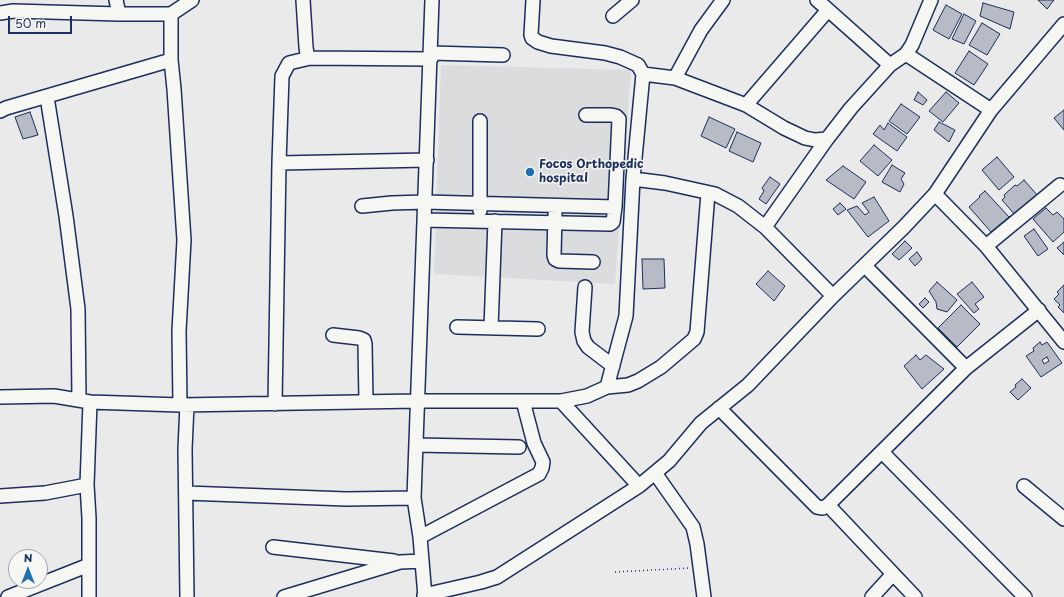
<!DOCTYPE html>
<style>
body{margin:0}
#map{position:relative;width:1064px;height:597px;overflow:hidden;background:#e9eae9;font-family:"Playpen Sans",sans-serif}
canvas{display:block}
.north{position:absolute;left:8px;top:549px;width:40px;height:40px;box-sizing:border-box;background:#f6f6f2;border:1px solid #9ea6b7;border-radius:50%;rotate:0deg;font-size:11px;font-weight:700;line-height:16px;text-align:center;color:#1b2f5e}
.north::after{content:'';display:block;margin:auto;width:14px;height:18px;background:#1f6fb2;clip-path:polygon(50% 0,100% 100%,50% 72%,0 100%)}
.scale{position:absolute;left:8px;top:16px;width:64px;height:18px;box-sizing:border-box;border:2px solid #1b2f5e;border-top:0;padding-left:5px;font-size:12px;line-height:14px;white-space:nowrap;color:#1b2f5e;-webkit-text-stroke:3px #f6f6f2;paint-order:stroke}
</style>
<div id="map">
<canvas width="1064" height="597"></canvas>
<div class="north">N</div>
<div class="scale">50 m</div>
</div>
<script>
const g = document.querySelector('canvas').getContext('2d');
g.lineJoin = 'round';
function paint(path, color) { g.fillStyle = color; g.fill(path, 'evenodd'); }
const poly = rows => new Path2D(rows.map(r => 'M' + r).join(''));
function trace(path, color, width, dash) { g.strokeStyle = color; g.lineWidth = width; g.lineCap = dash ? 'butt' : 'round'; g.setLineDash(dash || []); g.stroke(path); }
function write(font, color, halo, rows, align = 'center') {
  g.font = font + ' "Playpen Sans",sans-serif'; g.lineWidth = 3; g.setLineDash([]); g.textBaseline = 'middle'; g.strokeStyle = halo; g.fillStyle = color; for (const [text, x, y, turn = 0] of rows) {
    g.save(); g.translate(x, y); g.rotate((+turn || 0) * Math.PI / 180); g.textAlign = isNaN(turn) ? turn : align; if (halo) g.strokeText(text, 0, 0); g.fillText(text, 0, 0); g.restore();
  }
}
paint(poly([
 [441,65,631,70,615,284,434,274]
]), '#dadcde');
const building = poly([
 [1038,0,1054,0,1047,9,1038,0],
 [983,3,1014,12,1010,29,980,16,983,3],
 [946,5,962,14,949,39,933,30,946,5],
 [964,14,976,21,964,44,952,39,964,14],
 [982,23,1000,34,987,55,969,45,982,23],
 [969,51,988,64,974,85,955,73,969,51],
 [918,92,927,100,923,105,914,100,918,92],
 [946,92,959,103,943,122,929,111,946,92],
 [901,104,920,117,907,134,889,121,901,104],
 [1064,110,1064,130,1054,118,1064,110],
 [30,112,38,135,23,139,15,117,30,112],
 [709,117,735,129,726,148,701,136,709,117],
 [939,122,955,130,949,142,934,130,939,122],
 [888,123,907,137,897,151,873,134,880,125,884,130,888,123],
 [737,132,761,143,753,162,729,151,737,132],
 [874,145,892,160,878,176,860,161,874,145],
 [997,157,1014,177,999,190,982,170,997,157],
 [892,165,905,173,901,179,904,184,900,192,882,182,892,165],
 [843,166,866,182,854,199,826,180,843,166],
 [770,177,780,184,766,204,759,199,764,191,762,188,770,177],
 [1024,180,1038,196,1016,216,1002,200,1005,197,1004,195,1015,185,1017,186,1024,180],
 [985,191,1009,217,991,232,969,207,980,197,979,196,985,191],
 [874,197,889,221,868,237,847,210,857,206,865,215,869,212,862,203,874,197],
 [840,203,846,209,838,215,833,209,840,203],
 [1046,208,1053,215,1057,212,1064,219,1064,232,1053,242,1033,219,1046,208],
 [1034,229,1048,249,1038,256,1024,236,1034,229],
 [905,241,912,248,899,260,892,254,905,241],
 [1064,242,1064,255,1057,248,1064,242],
 [917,252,922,259,915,266,909,259,917,252],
 [642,259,664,259,665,288,643,289,642,259],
 [768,271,785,286,774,301,756,284,768,271],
 [937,282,957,300,947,312,937,309,936,302,929,291,937,282],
 [972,282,984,297,975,304,979,309,974,313,957,294,972,282],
 [1064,285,1064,313,1058,307,1060,305,1054,299,1059,294,1057,292,1064,285],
 [925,298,929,302,923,308,919,304,925,298],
 [961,305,980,324,957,347,938,328,961,305],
 [1040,342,1042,345,1047,342,1062,363,1041,377,1026,356,1034,351,1033,348,1040,342],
 [1047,357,1049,361,1044,364,1042,360,1047,357],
 [916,355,920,360,926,355,944,369,922,389,904,366,916,355],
 [1022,379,1031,388,1018,400,1010,392,1016,387,1015,385,1022,379]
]);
paint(building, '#b6bbc6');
trace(building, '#1b2f5e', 1);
const minor = poly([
 [116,0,119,14],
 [303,0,306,47,307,54,310,58],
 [817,0,890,65],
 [0,13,13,11,119,14,171,14,192,0],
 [171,14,171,60,174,89,184,240,179,331,180,405],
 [613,16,632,0],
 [431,53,503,55],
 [906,54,991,110],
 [643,74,675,78,746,105,784,128,805,138,815,140,827,139],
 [675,78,701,30,723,0],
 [47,97,66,216,78,309,79,400],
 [746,105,828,10],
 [0,111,6,108,171,60],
 [586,115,611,115,616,116,619,119,615,207],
 [480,121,480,211],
 [279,163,427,160],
 [633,179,665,183,715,194,738,206,765,227,833,296],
 [935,194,986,246,1064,342],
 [362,206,392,203,425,202,615,207,613,222,610,224,425,220],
 [555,214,554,255,555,259,559,261,593,262],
 [765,227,827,139,851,108,890,65,906,54,912,45,931,0],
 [986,246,1060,185],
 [865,266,966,368],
 [585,287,582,332,584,341,588,347,613,366],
 [457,327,538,329],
 [491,328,495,221],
 [333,335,359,338,364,340,365,344,366,402],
 [607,387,628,385,638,381,661,367,694,339,697,332,708,193],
 [0,397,54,396,90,402,180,405,417,401,561,401,587,396,607,387,626,316,633,179,643,74,638,65,620,57,605,53,551,46,538,42,532,38,531,35,533,0],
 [561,401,639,486],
 [275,404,279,163,282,76,289,63,310,58,431,59],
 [187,405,185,449,187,597],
 [719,408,817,507,823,508,828,505,966,368,1039,310],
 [416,445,519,447],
 [882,452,1025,597],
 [655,473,693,527,697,544,704,597],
 [1024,486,1064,519],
 [186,493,346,499,414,498],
 [0,496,45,493,87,485],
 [828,505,915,597],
 [420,537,539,474,542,468,543,462,534,443,523,401],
 [273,547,394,561],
 [424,595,481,582,497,577,639,486,669,461,701,423,748,385,833,296,904,227,935,194,991,110,1064,24],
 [8,597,89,565],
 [89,597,89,518,87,485,90,402],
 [284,597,400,562,422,561],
 [425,597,420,537,414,498,432,0],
 [872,597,893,574]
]);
trace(minor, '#1b2f5e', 16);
trace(poly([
 [615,572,690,568]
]), '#1b2f5e', 1.5, [1, 3]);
trace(minor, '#f6f6f2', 13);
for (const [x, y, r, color] of [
 [530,172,5,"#1f6fb2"]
]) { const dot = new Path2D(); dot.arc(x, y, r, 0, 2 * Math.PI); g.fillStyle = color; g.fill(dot); trace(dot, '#f6f6f2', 1.5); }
write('bold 12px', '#1b2f5e', '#f6f6f2', [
 ["Focos Orthopedic",539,165],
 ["hospital",539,179]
], 'left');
</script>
